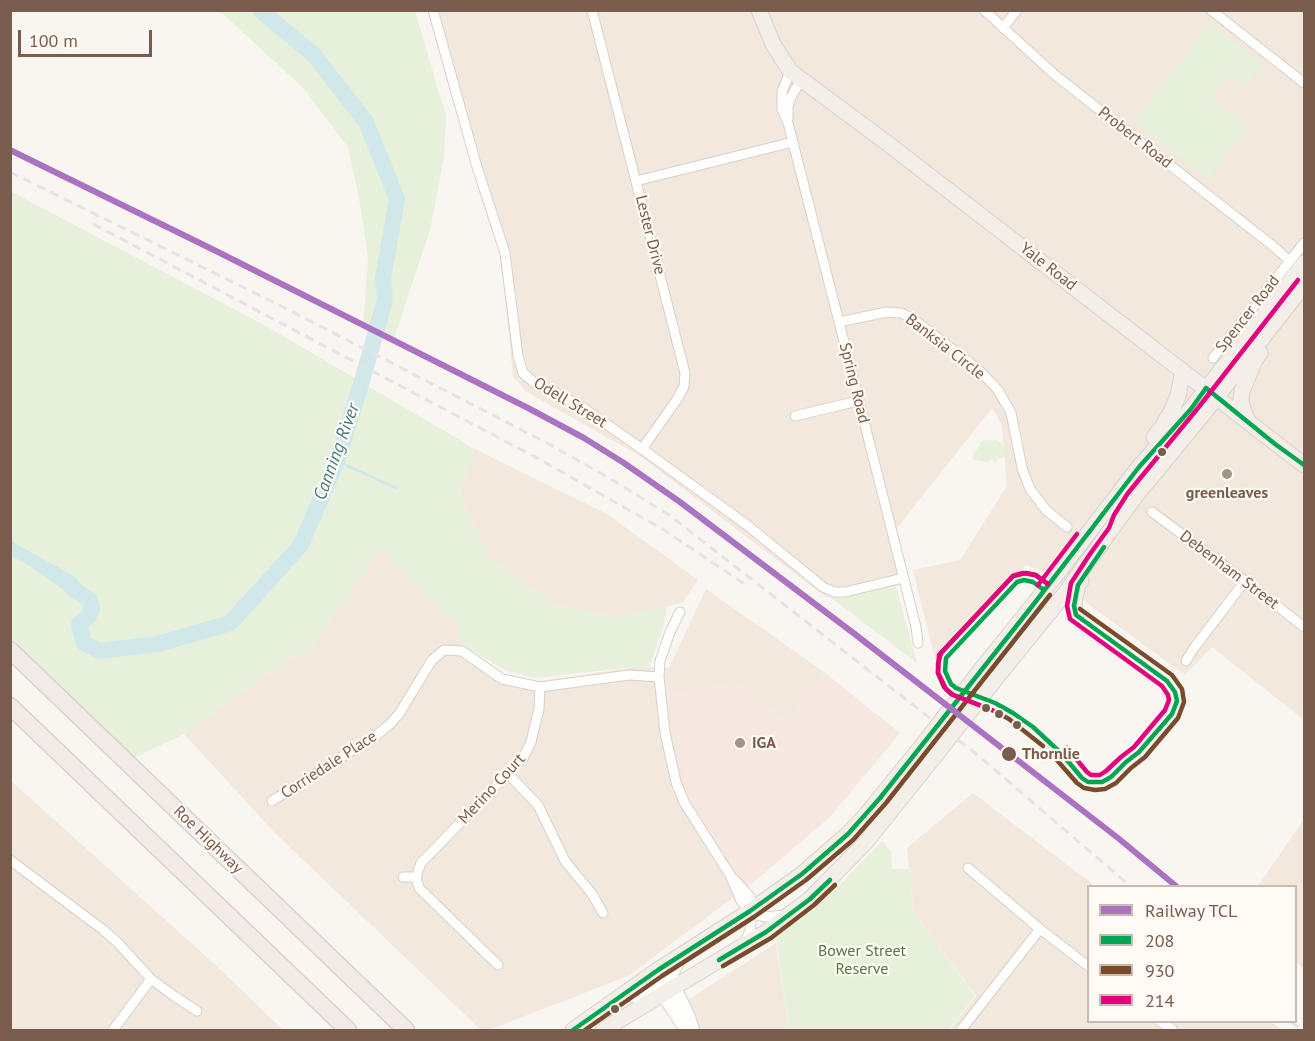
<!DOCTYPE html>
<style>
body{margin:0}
#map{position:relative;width:1315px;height:1041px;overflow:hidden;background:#f9f5f0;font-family:"PT Sans",sans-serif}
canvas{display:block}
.frame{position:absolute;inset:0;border:12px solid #7a5c4d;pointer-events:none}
.legend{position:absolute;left:1087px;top:885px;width:210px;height:138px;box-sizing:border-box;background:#fffaf3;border:2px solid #cabbb1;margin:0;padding:8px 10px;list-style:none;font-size:18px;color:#7a5c4d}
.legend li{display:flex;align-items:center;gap:12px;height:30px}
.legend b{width:30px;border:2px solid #cabbb1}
.scale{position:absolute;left:18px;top:30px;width:134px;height:27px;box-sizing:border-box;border:3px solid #7a5c4d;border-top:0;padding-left:8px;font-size:18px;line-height:21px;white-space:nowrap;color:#7a5c4d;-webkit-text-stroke:4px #fffaf3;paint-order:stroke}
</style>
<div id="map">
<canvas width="1315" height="1041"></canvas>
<div class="frame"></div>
<ul class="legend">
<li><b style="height:8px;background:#ab72c2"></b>Railway TCL</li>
<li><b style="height:8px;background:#00a651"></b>208</li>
<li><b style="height:8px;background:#7a4b2a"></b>930</li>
<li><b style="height:8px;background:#e5007d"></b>214</li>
</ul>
<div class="scale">100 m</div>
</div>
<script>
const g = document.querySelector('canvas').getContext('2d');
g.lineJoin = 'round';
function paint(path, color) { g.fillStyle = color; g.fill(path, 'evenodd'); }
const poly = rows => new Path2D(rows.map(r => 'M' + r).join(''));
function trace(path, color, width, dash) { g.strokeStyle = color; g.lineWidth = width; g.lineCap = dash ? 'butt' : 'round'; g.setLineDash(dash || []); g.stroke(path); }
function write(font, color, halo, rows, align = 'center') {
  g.font = font + ' "PT Sans",sans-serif'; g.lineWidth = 4.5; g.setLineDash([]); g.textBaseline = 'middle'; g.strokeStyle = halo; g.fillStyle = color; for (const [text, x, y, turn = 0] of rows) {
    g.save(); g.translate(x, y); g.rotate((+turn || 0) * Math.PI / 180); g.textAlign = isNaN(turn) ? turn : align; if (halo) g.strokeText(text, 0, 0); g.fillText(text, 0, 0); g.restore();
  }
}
paint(poly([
 [428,11,1304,11,1304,720,1212,647,1185,675,1046,573,1026,565,936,663,913,570,960,560,1007,486,1002,425,992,408,897,528,904,570,897,581,827,598,640,456,525,391,513,376,501,257],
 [475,449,607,514,698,580,683,602,653,611,613,617,553,604,489,558,459,492],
 [381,548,457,625,462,649,503,674,535,682,643,666,669,668,706,589,824,672,787,722,735,682,698,816,750,885,628,976,489,1030,481,1030,274,832,184,734,252,684,314,644],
 [10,780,221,970,283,1030,11,1030],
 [973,793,1095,886,1088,886,1088,1022,1271,1022,1283,1030,950,1030,976,996,914,912,907,848],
 [1304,819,1304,969,1296,962,1296,886,1258,886],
 [776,943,789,1030,687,1030,682,1004]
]), '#f2e8de');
paint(poly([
 [824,672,900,733,829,818,750,885,698,816,682,772,667,694,735,682,787,722]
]), '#f6e8e1');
paint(poly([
 [220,11,415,11,446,116,444,157,430,230,393,342,363,328,368,256,359,198,348,147,303,88],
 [1209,23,1262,64,1246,85,1230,73,1211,98,1247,128,1208,179,1134,121],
 [10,191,266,326,475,449,459,492,489,558,553,604,613,617,667,607,662,631,650,666,643,666,535,678,507,671,461,645,457,625,381,549,314,644,252,684,184,734,134,758,11,639],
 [997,440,1001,443,1006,451,1006,457,997,459,996,463,992,460,987,462,974,460,972,457,982,441],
 [895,583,917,663,830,597],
 [882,841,891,851,892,869,909,869,914,912,975,996,949,1030,789,1030,776,937,831,894]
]), '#e7f0db');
paint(poly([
 [11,541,74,576,83,587,90,600,76,598,52,582,27,564,11,556]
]), '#d0e8ea');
trace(poly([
 [337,461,396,488]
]), '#d0e8ea', 3);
trace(poly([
 [72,588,90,600,92,609,88,617,79,624,84,643,99,651,158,644,230,623,301,545,337,461,362,381,385,300,383,278,397,199,366,122,314,55,260,10]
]), '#d0e8ea', 16);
const minor = poly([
 [433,10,477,167,505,253,518,356,523,373,536,384,562,396,585,409,642,449,747,525,823,587,834,592,845,592,903,578],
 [592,10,685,373,684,386,678,398,642,449],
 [984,10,1055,75,1273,246,1290,261],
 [1211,10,1304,83],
 [1003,28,1017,10],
 [790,71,782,92,782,109,788,123,839,322,916,627,918,643],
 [788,118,788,106,791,97,801,80],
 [636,181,793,142],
 [839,322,887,312,901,313,912,318,978,369,998,390,1011,413,1022,468,1030,489,1046,510,1067,527],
 [1213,358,1304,243],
 [795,416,858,401],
 [1152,512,1245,581,1304,627],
 [680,612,670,632,660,661,659,677,665,733,676,782,684,802,730,875,741,901,750,911,757,915,764,917,784,915],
 [1186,661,1194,648,1245,581],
 [508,774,538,805,565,861,592,894,603,913],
 [272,801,378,734,390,724,399,714,432,660,444,650,462,651,502,679,540,687,629,675,659,677],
 [10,860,102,929,117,942,151,979,174,996,197,1011],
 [968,868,1040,929,1088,966],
 [403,877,416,877],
 [734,879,750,897,750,911,751,922,750,931,744,944],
 [498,965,419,888,416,877,421,863,523,758,531,742,539,709,540,687],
 [1161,1022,1173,1030],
 [113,1030,151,979],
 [961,1030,1040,929]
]);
const secondary = poly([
 [680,956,671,974,668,1001,683,1024,688,1026],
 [634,995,650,985,661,985,665,988,678,996,688,1017,692,1030]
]);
const primary = poly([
 [759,10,773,44,790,71,887,143,1304,465],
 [1248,422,1241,403,1242,391,1255,360,1260,353],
 [1154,437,1162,427,1172,410,1178,396,1183,371],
 [1076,615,1074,606,1075,598,1078,585,1081,581],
 [980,671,1033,605,1139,467,1191,409,1304,263],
 [993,682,1066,592,1134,498,1204,413,1304,285],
 [573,1030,658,970,750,911,802,874,848,834,865,816,921,747],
 [603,1030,766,932,810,899,865,843,934,757]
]);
const motorway = poly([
 [10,650,406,1030],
 [10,706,348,1030]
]);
trace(minor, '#d7d1cb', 11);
trace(secondary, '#d9d2cb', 16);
trace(primary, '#dad1cc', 17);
trace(motorway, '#dad1cc', 19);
trace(minor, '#fefefd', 9);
trace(secondary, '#fefefd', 14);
trace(primary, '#f3eee8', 15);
trace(motorway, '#f2eae7', 16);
trace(poly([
 [10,172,281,306,547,443,611,479,669,515,980,757,1130,886],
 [93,224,539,459,664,530,749,587],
 [1291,1022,1303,1030]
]), '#e6e3e7', 3, [9, 6]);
const primaryBridge = poly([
 [921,747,980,671],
 [934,757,993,682]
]);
trace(primaryBridge, '#dad1cc', 17, []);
trace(primaryBridge, '#f3eee8', 15);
trace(poly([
 [1044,590,1033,582,1024,580,1017,582,946,658,945,671,951,684,956,688,995,703,1013,713,1033,727,1061,753,1082,778,1088,782,1102,782,1111,777,1126,762,1139,752,1172,714,1177,701,1175,692,1167,681,1076,615,1074,606,1078,585,1104,547],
 [719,960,766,932,810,899,830,880],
 [573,1030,658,970,750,911,802,874,848,834,880,798,1033,605,1139,467,1191,409,1206,388,1275,444,1304,465]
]), '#00a651', 4.5);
trace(poly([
 [1043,746,1009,719,992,710,951,694,944,687,938,673,938,664,941,653,1013,576,1026,573,1036,575,1048,584],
 [1055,758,1077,783,1084,788,1095,790,1105,789,1116,783,1131,768,1145,757,1178,718,1184,702,1182,689,1172,675,1080,609],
 [723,966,771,938,814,905,835,885],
 [585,1030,662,976,754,917,806,880,853,840,886,803,1050,595]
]), '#7a4b2a', 4.5);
trace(poly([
 [1038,585,1077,534],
 [992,710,953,695,946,689,938,673,939,655,1013,576,1023,573,1035,575,1048,584],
 [1067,748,1087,772,1091,775,1100,775,1106,771,1121,757,1134,747,1165,710,1169,700,1168,695,1162,686,1070,619,1067,606,1071,583,1090,554,1109,528,1114,515,1128,493,1198,408,1298,280]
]), '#e5007d', 4.5);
trace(poly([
 [10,150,214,250,528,408,584,438,624,463,680,502,856,635,1118,838,1176,886]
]), '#ab72c2', 6);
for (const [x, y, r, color] of [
 [1162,452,5,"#7a5c4d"],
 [1227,474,6,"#a69286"],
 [986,708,5,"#7a5c4d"],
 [999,714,5,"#7a5c4d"],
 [1017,725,5,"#7a5c4d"],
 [740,743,6,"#a69286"],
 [1009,754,8,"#7a5c4d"],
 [615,1009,5,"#7a5c4d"]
]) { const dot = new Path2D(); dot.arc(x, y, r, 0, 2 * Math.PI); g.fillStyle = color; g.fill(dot); trace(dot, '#fffaf3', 2); }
write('16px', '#7a5c4d', '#fffaf3', [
 ["Probert Road",1135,138,38],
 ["Lester Drive",650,235,76],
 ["Yale Road",1048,267,38],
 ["Spencer Road",1248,314,-52],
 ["Banksia Circle",945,347,38],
 ["Spring Road",854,383,76],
 ["Odell Street",570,403,31],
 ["Debenham Street",1229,570,37],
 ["Corriedale Place",329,765,-33],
 ["Merino Court",492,789,-47],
 ["Roe Highway",208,840,44]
]);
write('bold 16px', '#7a5c4d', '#fffaf3', [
 ["greenleaves",1227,493],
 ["IGA",752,743,"left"]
]);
write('bold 16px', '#7a5c4d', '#fffaf3', [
 ["Thornlie",1022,754]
], 'left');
write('16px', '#537a41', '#fffaf3', [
 ["Bower Street",862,951],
 ["Reserve",862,969]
]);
write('italic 18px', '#437c86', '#fffaf3', [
 ["Canning River",337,452,-70]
]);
</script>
